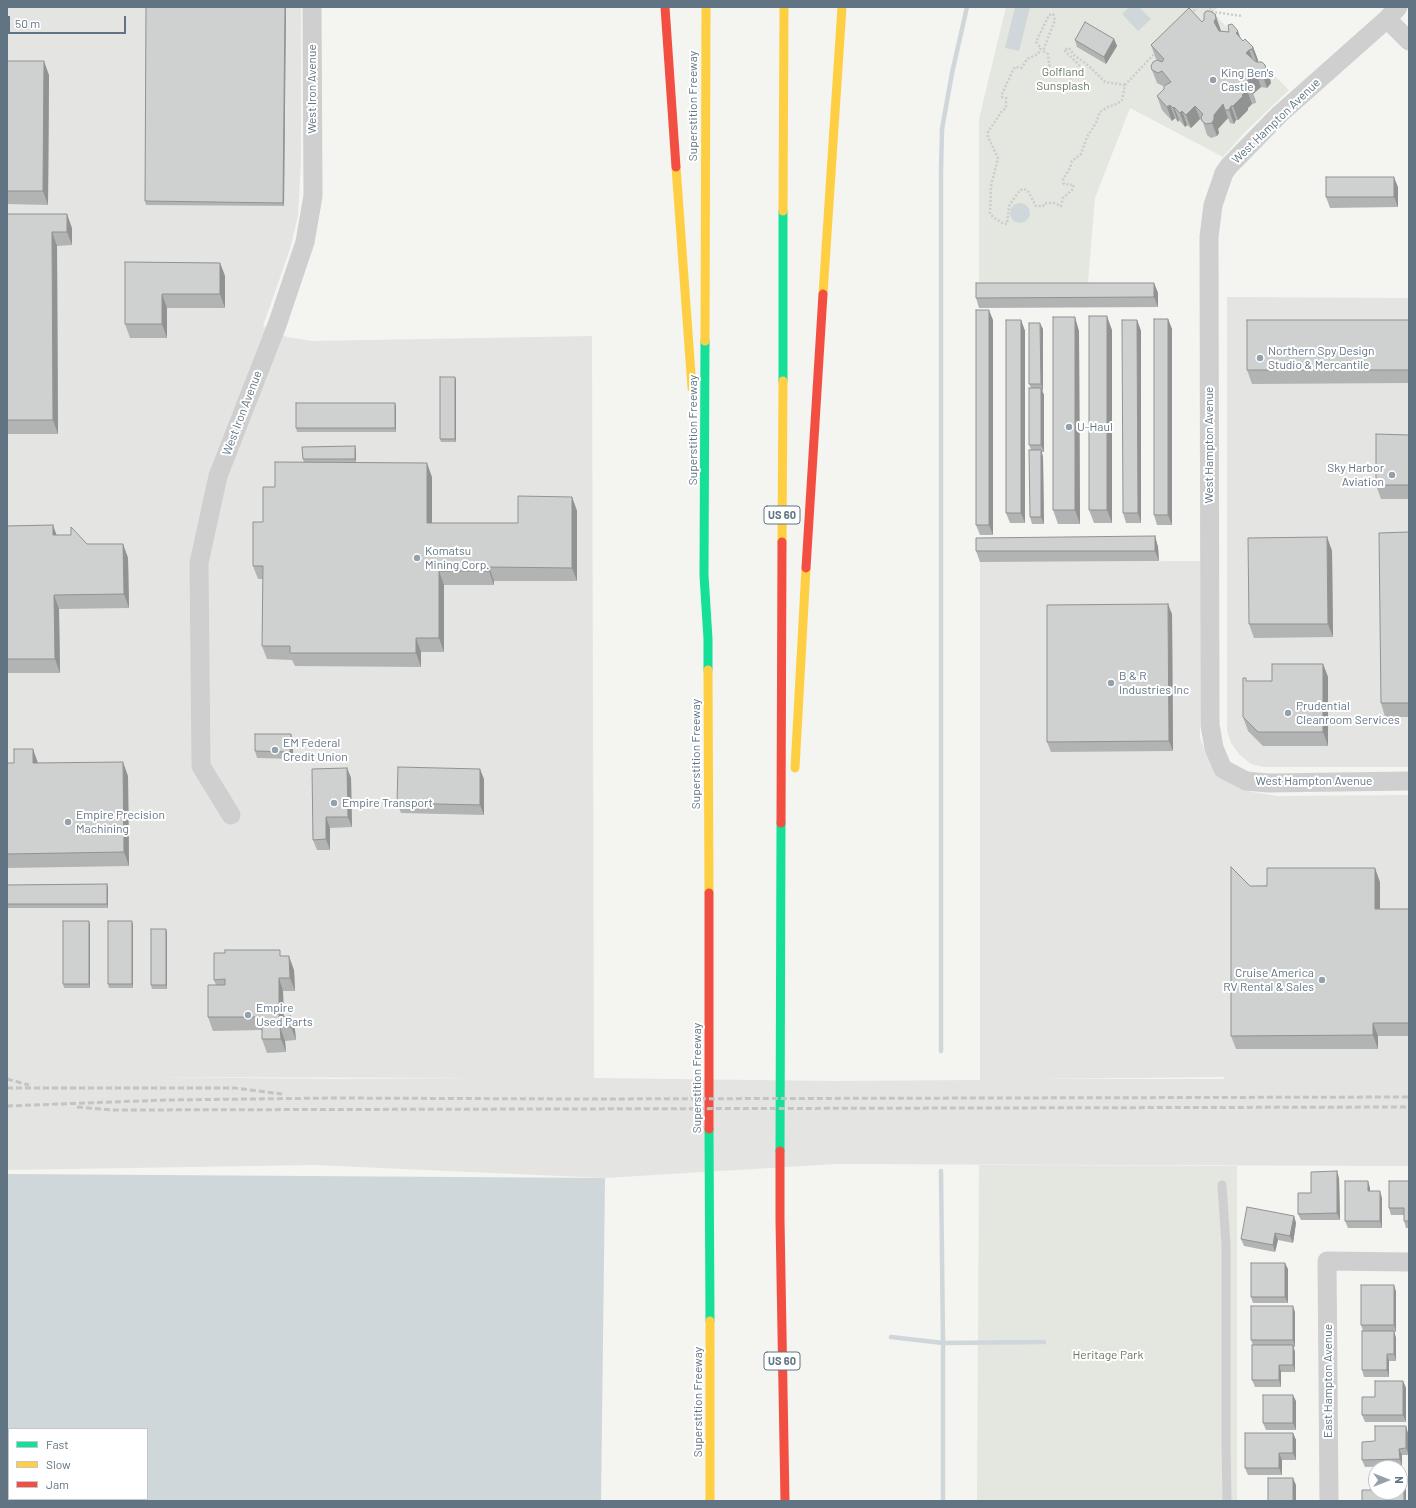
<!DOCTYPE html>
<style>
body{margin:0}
#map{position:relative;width:1416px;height:1508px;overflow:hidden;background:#f4f4f1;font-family:Barlow,sans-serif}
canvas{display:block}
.frame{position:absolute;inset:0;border:8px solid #617484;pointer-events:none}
.legend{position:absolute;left:8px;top:1428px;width:140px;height:72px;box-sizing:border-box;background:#fff;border:1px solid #c0c7ce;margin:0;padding:5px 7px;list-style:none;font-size:12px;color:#617484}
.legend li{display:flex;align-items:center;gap:8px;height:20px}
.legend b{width:20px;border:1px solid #c0c7ce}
.north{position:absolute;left:1368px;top:1460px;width:40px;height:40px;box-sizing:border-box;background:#fff;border:1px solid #c0c7ce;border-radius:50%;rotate:90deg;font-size:11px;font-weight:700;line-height:16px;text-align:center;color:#617484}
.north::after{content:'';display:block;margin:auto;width:14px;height:18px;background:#94a1aa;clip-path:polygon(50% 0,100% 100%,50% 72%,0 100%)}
.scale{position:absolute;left:8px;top:16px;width:118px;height:18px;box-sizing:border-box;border:2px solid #617484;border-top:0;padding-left:5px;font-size:12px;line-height:14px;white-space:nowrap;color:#617484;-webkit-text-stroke:3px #fff;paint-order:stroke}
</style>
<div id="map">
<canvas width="1416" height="1508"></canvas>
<div class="frame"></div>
<ul class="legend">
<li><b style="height:5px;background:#16e098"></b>Fast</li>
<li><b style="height:5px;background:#ffcf43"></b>Slow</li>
<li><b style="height:5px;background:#f24e42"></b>Jam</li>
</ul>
<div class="north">N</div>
<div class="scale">50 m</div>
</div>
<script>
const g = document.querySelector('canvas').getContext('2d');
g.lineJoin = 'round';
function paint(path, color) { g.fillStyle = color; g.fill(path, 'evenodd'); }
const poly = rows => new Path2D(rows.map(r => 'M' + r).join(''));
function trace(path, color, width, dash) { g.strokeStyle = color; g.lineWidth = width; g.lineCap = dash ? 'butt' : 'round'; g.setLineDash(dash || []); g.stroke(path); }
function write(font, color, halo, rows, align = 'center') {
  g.font = font + ' Barlow,sans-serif'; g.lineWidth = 4; g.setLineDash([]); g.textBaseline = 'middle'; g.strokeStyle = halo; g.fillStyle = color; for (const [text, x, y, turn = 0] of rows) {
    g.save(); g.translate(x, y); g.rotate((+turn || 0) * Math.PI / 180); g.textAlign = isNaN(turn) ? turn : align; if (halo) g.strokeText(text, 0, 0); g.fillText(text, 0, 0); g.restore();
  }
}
paint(poly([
 [7,7,301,7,301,159,298,216,290,249,263,326,287,337,312,341,592,336,594,1078,835,1081,980,1080,980,562,1200,561,1200,738,1205,751,1212,764,1223,778,1234,786,1252,792,1278,796,1409,795,1409,1166,836,1164,605,1178,314,1165,7,1170],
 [148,1077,483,1078,334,1079],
 [1225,1077,1223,1079,1030,1079],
 [1227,297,1409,298,1409,767,1263,767,1251,764,1239,754,1231,743,1227,731]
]), '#e4e5e3');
paint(poly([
 [1006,7,1218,7,1213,12,1243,45,1289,90,1244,133,1223,157,1130,108,1095,198,1087,293,979,293,979,119],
 [979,1165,1237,1166,1237,1501,977,1501]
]), '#e3e7df');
paint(poly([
 [1015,7,1030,7,1019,51,1005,48],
 [1129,7,1139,7,1151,19,1138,31,1122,14],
 '1010 213a10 10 0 1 1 20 0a10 10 0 1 1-20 0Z',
 [7,1174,605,1178,601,1501,7,1501],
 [9,1429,147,1429,147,1499,9,1499]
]), '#cfd7da');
trace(poly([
 [941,1051,941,171,942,129,952,73,967,7],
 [941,1171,943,1343,943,1501],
 [891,1337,943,1343,1044,1342]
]), '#cfd7da', 4.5);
trace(poly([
 [1210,7,1213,12,1243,16],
 [1191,14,1197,7],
 [1125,85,1105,82,1089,66,1074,55,1069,48,1064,50,1079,65,1080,69,1074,76,1070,78,1064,74,1053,72,1050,70,1048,54,1043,51,1055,20,1053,14,1049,15,1036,42,1041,48,1038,54,1027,59,1023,66,1021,68,1015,67,1013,70,1002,94,1002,97,1006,98,1006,108,1002,111,988,132,988,137,998,158,991,186,990,213,993,217,1004,224,1007,224,1009,206,1020,190,1024,189,1028,191,1036,206,1043,206,1045,203,1054,203,1061,206,1063,198,1073,189,1074,185,1064,184,1063,179,1070,168,1072,161,1081,154,1087,137,1096,123,1100,112,1108,107,1117,104,1122,100,1125,85,1155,53]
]), '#ccc', 2.5, [2, 2]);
trace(poly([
 [1222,1185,1226,1245,1226,1443,1227,1501]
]), '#cfcfd0', 9);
trace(poly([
 [1398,7,1387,19,1280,114,1229,166,1224,173,1213,205,1209,237,1210,725,1214,748,1223,769,1246,781,1268,783,1409,781],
 [1387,19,1409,41],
 [231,815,201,766,199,563,218,476,277,325,305,242,313,196,312,7],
 [1329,1501,1327,1261,1409,1262]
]), '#cfcfd0', 19);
trace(poly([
 [705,341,704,575,708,639,708,670],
 [783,381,783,211],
 [709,1129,710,1321],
 [780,1151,781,823]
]), '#16e098', 9);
trace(poly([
 [676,167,692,388],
 [783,211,784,7],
 [823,294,842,7],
 [705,341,706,7],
 [782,542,783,381],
 [708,670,709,893],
 [795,768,806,568],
 [710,1321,710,1501]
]), '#ffcf43', 9);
trace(poly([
 [665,7,676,167],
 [806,568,823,294],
 [781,823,782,542],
 [709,893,709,1129],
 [780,1151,780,1220,785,1501]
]), '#f24e42', 9);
trace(poly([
 [7,1079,29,1085],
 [7,1088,235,1088,282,1094],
 [7,1106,165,1100,334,1098,581,1099,1409,1097],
 [77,1107,114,1110,1409,1107]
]), '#c4c4c5', 3, [6, 3]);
paint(poly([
 [146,7,286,7,284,206,146,205,145,201],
 [1215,14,1220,28,1221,31,1241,39,1243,41,1253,47,1258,60,1258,62,1265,65,1270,79,1271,83,1267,88,1261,87,1253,94,1255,99,1256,103,1252,104,1248,108,1248,110,1238,120,1236,120,1234,124,1230,123,1228,118,1218,129,1219,133,1217,136,1211,138,1207,135,1203,122,1200,119,1191,128,1187,125,1185,127,1179,120,1178,122,1175,118,1172,121,1162,110,1157,96,1164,89,1167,85,1163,86,1157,83,1152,70,1157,60,1156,59,1151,45,1202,22],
 [1114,39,1117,46,1106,64,1077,47,1075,40],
 [7,61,49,75,48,205,7,204],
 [1398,187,1398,207,1330,208,1326,197],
 [7,214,72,228,72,245,57,246,58,434,7,434],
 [125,262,220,263,225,276,225,308,167,308,167,338,130,338,125,324],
 [1154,283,1158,293,1158,307,979,308,976,298],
 [1168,319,1172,329,1172,525,1157,525,1154,515],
 [993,320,993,535,980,535,976,525],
 [1021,320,1025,331,1025,523,1010,523,1006,513],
 [1137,320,1141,331,1141,523,1126,523,1123,513],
 [1409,320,1409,383,1252,384,1247,370],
 [1043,329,1043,391,1042,391,1044,395,1044,452,1042,452,1043,457,1044,524,1032,524,1030,517,1031,450,1029,445,1031,388,1029,384],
 [1112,330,1112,523,1094,523,1089,510],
 [1079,331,1080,524,1058,524,1053,510],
 [455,377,456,381,456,442,441,442,440,439],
 [395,403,396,407,396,432,297,432,296,428],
 [1409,435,1409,499,1381,499,1376,485],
 [356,450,356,462,324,463,432,477,432,523,518,523,572,497,577,511,577,581,494,581,494,585,444,585,444,652,421,652,421,667,295,666,292,660,267,659,262,646,263,579,258,579,253,566,275,487,304,463,303,459],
 [53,525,56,535,87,544,123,544,128,558,129,608,59,609,60,673,7,673,7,526],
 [1409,532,1409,717,1385,717,1381,703],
 [1155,536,1158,547,1159,561,980,562,976,551],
 [1327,537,1332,551,1333,637,1254,638,1249,624],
 [1172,614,1173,751,1051,752,1047,742],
 [1323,664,1328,677,1328,746,1263,746,1248,731,1243,717,1247,681,1272,681],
 [293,741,293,759,257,758,255,751],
 [7,763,38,763,128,776,129,866,7,868],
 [347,768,351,778,352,827,330,828,330,850,317,850,313,840],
 [484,779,484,815,401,813,397,803],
 [1380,882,1380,909,1409,909,1409,1036,1378,1036,1378,1049,1236,1049,1231,1036,1250,886],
 [107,884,108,888,108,908,7,908,7,885],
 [90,925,90,988,64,988,63,984],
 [133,925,133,988,109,988,108,984],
 [167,932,167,989,152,989,151,985],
 [282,956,294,970,295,991,283,991,284,1017,295,1030,296,1040,285,1041,286,1052,267,1053,262,1039,262,1030,213,1031,208,1017,216,985,214,980],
 [1339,1178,1340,1220,1301,1220,1298,1214,1311,1193],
 [1409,1181,1409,1228,1406,1228,1404,1221,1404,1215,1391,1215,1389,1208],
 [1370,1188,1370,1191,1382,1198,1382,1228,1348,1228,1345,1221],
 [1294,1216,1296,1223,1293,1243,1278,1240,1275,1252,1244,1246,1241,1239],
 [1288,1269,1288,1303,1253,1303,1251,1297],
 [1394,1285,1396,1292,1396,1332,1394,1332,1396,1338,1396,1361,1389,1361,1389,1377,1364,1377,1362,1370,1363,1331,1361,1325],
 [1295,1312,1295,1347,1293,1347,1295,1352,1295,1372,1281,1372,1281,1387,1255,1387,1252,1380,1253,1345,1251,1340],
 [1403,1381,1406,1388,1406,1422,1365,1422,1362,1415,1375,1397],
 [1296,1401,1296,1430,1266,1430,1263,1423],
 [1293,1433,1296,1440,1296,1460,1282,1460,1282,1475,1248,1475,1245,1468],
 [1408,1433,1409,1455,1402,1455,1402,1466,1365,1467,1362,1460]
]), '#b2b3b3');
paint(poly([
 [285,7,286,7,284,206,283,203],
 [1215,14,1220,28,1221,32,1219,35,1214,22],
 [1238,31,1243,45,1236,33],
 [1114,39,1117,46,1106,64,1104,57],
 [1253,47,1258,60,1257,63,1252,49],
 [1249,50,1254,63,1246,53],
 [44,61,49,75,48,205,43,191],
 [1265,65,1270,79,1271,83,1267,88,1262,74],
 [1256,73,1261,87,1253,94,1255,99,1256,103,1251,89,1245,83],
 [1247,90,1252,104,1248,108,1248,110,1238,120,1233,106],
 [1223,104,1228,118,1218,129,1219,133,1217,136,1212,123,1214,115],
 [1170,105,1175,118,1172,121,1167,107],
 [1195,106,1200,119,1191,128,1186,115],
 [1231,106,1236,120,1234,124,1229,110],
 [1174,107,1179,120,1178,122,1173,108],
 [1182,111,1187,125,1185,127,1180,113],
 [1394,177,1398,187,1398,207,1394,197],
 [67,214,72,228,72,245,67,232],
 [52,232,57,246,58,434,53,420],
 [220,263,225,276,225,308,220,294],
 [1154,283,1158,293,1158,307,1154,297],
 [162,294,167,308,167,338,162,324],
 [989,310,993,320,993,535,989,525],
 [1107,316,1112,330,1112,523,1107,510],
 [1075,317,1079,331,1080,524,1075,510],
 [1168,319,1172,329,1172,525,1168,515],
 [1021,320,1025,331,1025,523,1021,513],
 [1137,320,1141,331,1141,523,1138,513],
 [1040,323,1043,329,1043,391,1041,384],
 [455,377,456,381,456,442,455,439],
 [1041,388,1044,395,1044,452,1041,445],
 [395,403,396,407,396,432,395,428],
 [355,446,356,450,356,462,355,459],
 [1041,450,1043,457,1044,524,1041,517],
 [427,463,432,477,432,536,427,523],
 [572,497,577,511,577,581,572,568],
 [53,525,58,539,53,535],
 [1155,536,1158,547,1159,561,1155,551],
 [1327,537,1332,551,1333,637,1328,624],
 [123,544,128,558,129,608,124,594],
 [489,567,494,581,494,585,489,571],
 [439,571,444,585,444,652,439,638],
 [54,595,59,609,60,673,55,659],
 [1168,604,1172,614,1173,751,1169,741],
 [416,638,421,652,421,667,416,653],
 [1323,664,1328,677,1328,746,1323,732],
 [291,734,293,741,293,759,290,752],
 [33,749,38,763,33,763],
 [123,762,128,776,129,866,124,852],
 [347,768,351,778,352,827,348,817],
 [480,769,484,779,484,815,480,805],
 [326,817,330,828,330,850,326,839],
 [1375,868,1380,882,1380,923,1375,909],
 [107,884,108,888,108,908,107,904],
 [89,921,90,925,90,988,89,984],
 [132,921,133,925,133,988,132,984],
 [166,929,167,932,167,989,166,985],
 [289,956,294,970,295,991,290,978],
 [279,978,283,991,284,1027,279,1017],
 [291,1016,295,1030,296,1040,291,1027],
 [1373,1023,1378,1036,1378,1049,1373,1035],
 [280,1027,285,1041,286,1052,281,1039],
 [1337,1171,1339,1178,1340,1220,1337,1213],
 [1368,1181,1370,1188,1370,1198,1368,1191],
 [1380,1191,1382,1198,1382,1228,1380,1221],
 [1294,1216,1296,1223,1293,1243,1290,1236],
 [1275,1233,1278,1240,1275,1252,1273,1245],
 [1285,1263,1288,1269,1288,1303,1285,1297],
 [1394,1285,1396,1292,1396,1332,1394,1325],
 [1293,1306,1295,1312,1295,1347,1293,1340],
 [1394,1331,1396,1338,1396,1361,1394,1354],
 [1293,1345,1295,1352,1295,1372,1293,1365],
 [1387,1354,1389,1361,1389,1377,1387,1370],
 [1279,1365,1281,1372,1281,1387,1279,1380],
 [1403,1381,1406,1388,1406,1422,1403,1415],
 [1293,1395,1296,1401,1296,1430,1293,1423],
 [1406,1426,1408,1433,1409,1455,1406,1448],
 [1293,1433,1296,1440,1296,1460,1293,1453],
 [1399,1449,1402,1455,1402,1466,1400,1459],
 [1279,1453,1282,1460,1282,1475,1279,1468],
 [1404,1475,1406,1482,1406,1501,1404,1501],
 [1293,1478,1296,1485,1296,1501,1293,1501]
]), '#919292');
const building = poly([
 [146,7,285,7,283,203,145,201,146,7],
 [1189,8,1202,22,1204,20,1204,14,1206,11,1210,11,1215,14,1216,18,1214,22,1219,31,1229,32,1228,25,1232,24,1238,31,1236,33,1243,41,1245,39,1253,47,1252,49,1249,50,1246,53,1256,62,1262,62,1265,65,1266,69,1262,74,1256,73,1245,83,1247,85,1250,85,1251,89,1247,90,1242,95,1243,96,1233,106,1231,106,1229,110,1225,110,1223,104,1214,115,1214,119,1212,123,1206,124,1202,121,1201,117,1203,114,1195,106,1186,115,1182,111,1180,113,1174,107,1173,108,1170,105,1167,107,1157,96,1164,89,1164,86,1171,82,1162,71,1158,73,1152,70,1151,66,1153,62,1157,60,1162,62,1164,59,1151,45,1189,8],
 [1085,22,1114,39,1104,57,1075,40,1085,22],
 [7,61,44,61,43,191,7,191,7,61],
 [1326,177,1394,177,1394,197,1326,197,1326,177],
 [7,214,67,214,67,232,52,232,53,420,7,420,7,214],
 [125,262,220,263,220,294,162,294,162,324,125,324,125,262],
 [976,283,1154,283,1154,297,976,298,976,283],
 [976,310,989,310,989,525,976,525,976,310],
 [1089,316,1107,316,1107,510,1089,510,1089,316],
 [1053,317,1075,317,1075,510,1053,510,1053,317],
 [1154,319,1168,319,1168,515,1154,515,1154,319],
 [1006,320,1021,320,1021,513,1006,513,1006,320],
 [1122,320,1137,320,1138,513,1123,513,1122,320],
 [1247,320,1409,320,1409,370,1247,370,1247,320],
 [1029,323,1040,323,1041,384,1029,384,1029,323],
 [440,377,455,377,455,439,440,439,440,377],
 [1029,388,1041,388,1041,445,1029,445,1029,388],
 [296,403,395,403,395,428,296,428,296,403],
 [1376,434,1409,435,1409,485,1376,485,1376,434],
 [355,446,355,459,303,459,302,447,355,446],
 [1029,450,1041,450,1041,517,1030,517,1029,450],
 [275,462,427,463,427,523,518,523,518,496,572,497,572,568,489,567,489,571,439,571,439,638,416,638,416,653,290,653,290,646,262,646,263,566,253,566,253,522,263,522,263,487,275,487,275,462],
 [53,525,53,535,71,535,71,527,87,544,123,544,124,594,54,595,55,659,7,659,7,526,53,525],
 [1409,532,1409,703,1381,703,1379,533,1409,532],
 [1155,536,1155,551,976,551,976,538,1155,536],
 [1327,537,1328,624,1249,624,1248,538,1327,537],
 [1168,604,1169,741,1047,742,1047,605,1168,604],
 [1272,664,1323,664,1323,732,1258,732,1243,717,1243,678,1246,678,1246,681,1272,681,1272,664],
 [255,734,291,734,290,752,255,751,255,734],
 [14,749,33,749,33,763,123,762,124,852,7,854,7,763,14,763,14,749],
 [398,767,480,769,480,805,397,803,398,767],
 [347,768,348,817,326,817,326,839,313,840,312,769,347,768],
 [1231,867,1250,886,1267,886,1267,868,1375,868,1375,909,1409,909,1409,1023,1373,1023,1373,1035,1231,1036,1231,867],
 [107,884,107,904,7,904,7,885,107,884],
 [63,921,89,921,89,984,63,984,63,921],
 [108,921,132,921,132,984,108,984,108,921],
 [151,929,166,929,166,985,151,985,151,929],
 [225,950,280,950,280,956,289,956,290,978,279,978,279,1017,291,1016,291,1027,280,1027,281,1039,262,1039,262,1017,208,1017,208,985,225,985,225,979,214,980,214,953,225,953,225,950],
 [1337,1171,1337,1213,1298,1214,1298,1193,1311,1193,1311,1172,1337,1171],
 [1345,1181,1368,1181,1368,1191,1380,1191,1380,1221,1345,1221,1345,1181],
 [1389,1181,1409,1181,1409,1221,1404,1221,1404,1208,1389,1208,1389,1181],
 [1247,1207,1294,1216,1290,1236,1275,1233,1273,1245,1241,1239,1247,1207],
 [1251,1263,1285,1263,1285,1297,1251,1297,1251,1263],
 [1361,1285,1394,1285,1394,1325,1361,1325,1361,1285],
 [1251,1306,1293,1306,1293,1340,1251,1340,1251,1306],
 [1362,1331,1394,1331,1394,1354,1387,1354,1387,1370,1362,1370,1362,1331],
 [1252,1345,1293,1345,1293,1365,1279,1365,1279,1380,1252,1380,1252,1345],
 [1375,1381,1403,1381,1403,1415,1362,1415,1362,1397,1375,1397,1375,1381],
 [1263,1395,1293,1395,1293,1423,1263,1423,1263,1395],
 [1375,1426,1406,1426,1406,1448,1399,1449,1400,1459,1362,1460,1362,1442,1375,1441,1375,1426],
 [1245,1433,1293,1433,1293,1453,1279,1453,1279,1468,1245,1468,1245,1433],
 [1375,1475,1376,1475,1376,1492,1400,1492,1400,1475,1404,1475,1404,1501,1362,1501,1362,1490,1375,1490,1375,1475],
 [1268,1478,1293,1478,1293,1501,1268,1501,1268,1478]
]);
paint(building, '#cfd0d0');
trace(building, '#919292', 1);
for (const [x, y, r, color] of [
 [1213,80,4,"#94a1aa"],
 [1260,358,4,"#94a1aa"],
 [1069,427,4,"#94a1aa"],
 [1392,475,4,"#94a1aa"],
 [417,558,4,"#94a1aa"],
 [1111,683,4,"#94a1aa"],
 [1288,713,4,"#94a1aa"],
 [275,750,4,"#94a1aa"],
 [334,803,4,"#94a1aa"],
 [68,822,4,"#94a1aa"],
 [1322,980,4,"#94a1aa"],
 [248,1015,4,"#94a1aa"]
]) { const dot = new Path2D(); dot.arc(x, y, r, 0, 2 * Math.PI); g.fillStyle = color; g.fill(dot); trace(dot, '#fff', 1.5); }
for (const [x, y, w] of [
 [782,515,36],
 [782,1361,36]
]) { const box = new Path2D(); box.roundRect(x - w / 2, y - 9, w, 18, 3); g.fillStyle = '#fff'; g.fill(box); trace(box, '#617484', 1); }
write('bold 11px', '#617484', null, [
 ["US 60",782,515],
 ["US 60",782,1361]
]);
write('12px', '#657a60', '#fff', [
 ["Golfland",1063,72],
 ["Sunsplash",1063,86],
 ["Heritage Park",1108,1355]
]);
write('12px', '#617484', '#fff', [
 ["King Ben's",1221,73],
 ["Castle",1221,87],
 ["Northern Spy Design",1268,351],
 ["Studio & Mercantile",1268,365],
 ["U-Haul",1077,427],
 ["Sky Harbor",1384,468,"right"],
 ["Aviation",1384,482,"right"],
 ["Komatsu",425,551],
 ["Mining Corp.",425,565],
 ["B & R",1119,676],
 ["Industries Inc",1119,690],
 ["Prudential",1296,706],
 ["Cleanroom Services",1296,720],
 ["EM Federal",283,743],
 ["Credit Union",283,757],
 ["Empire Transport",342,803],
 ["Empire Precision",76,815],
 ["Machining",76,829],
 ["Cruise America",1314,973,"right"],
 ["RV Rental & Sales",1314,987,"right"],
 ["Empire",256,1008],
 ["Used Parts",256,1022]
], 'left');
write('12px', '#617484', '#fff', [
 ["West Iron Avenue",312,89,-90],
 ["Superstition Freeway",693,106,-90],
 ["West Hampton Avenue",1276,121,-44],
 ["West Iron Avenue",242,413,-69],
 ["Superstition Freeway",693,430,-90],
 ["West Hampton Avenue",1209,445,-90],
 ["Superstition Freeway",696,754,-90],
 ["West Hampton Avenue",1314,781],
 ["Superstition Freeway",697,1078,-90],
 ["East Hampton Avenue",1328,1381,-90],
 ["Superstition Freeway",698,1402,-90]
]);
</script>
